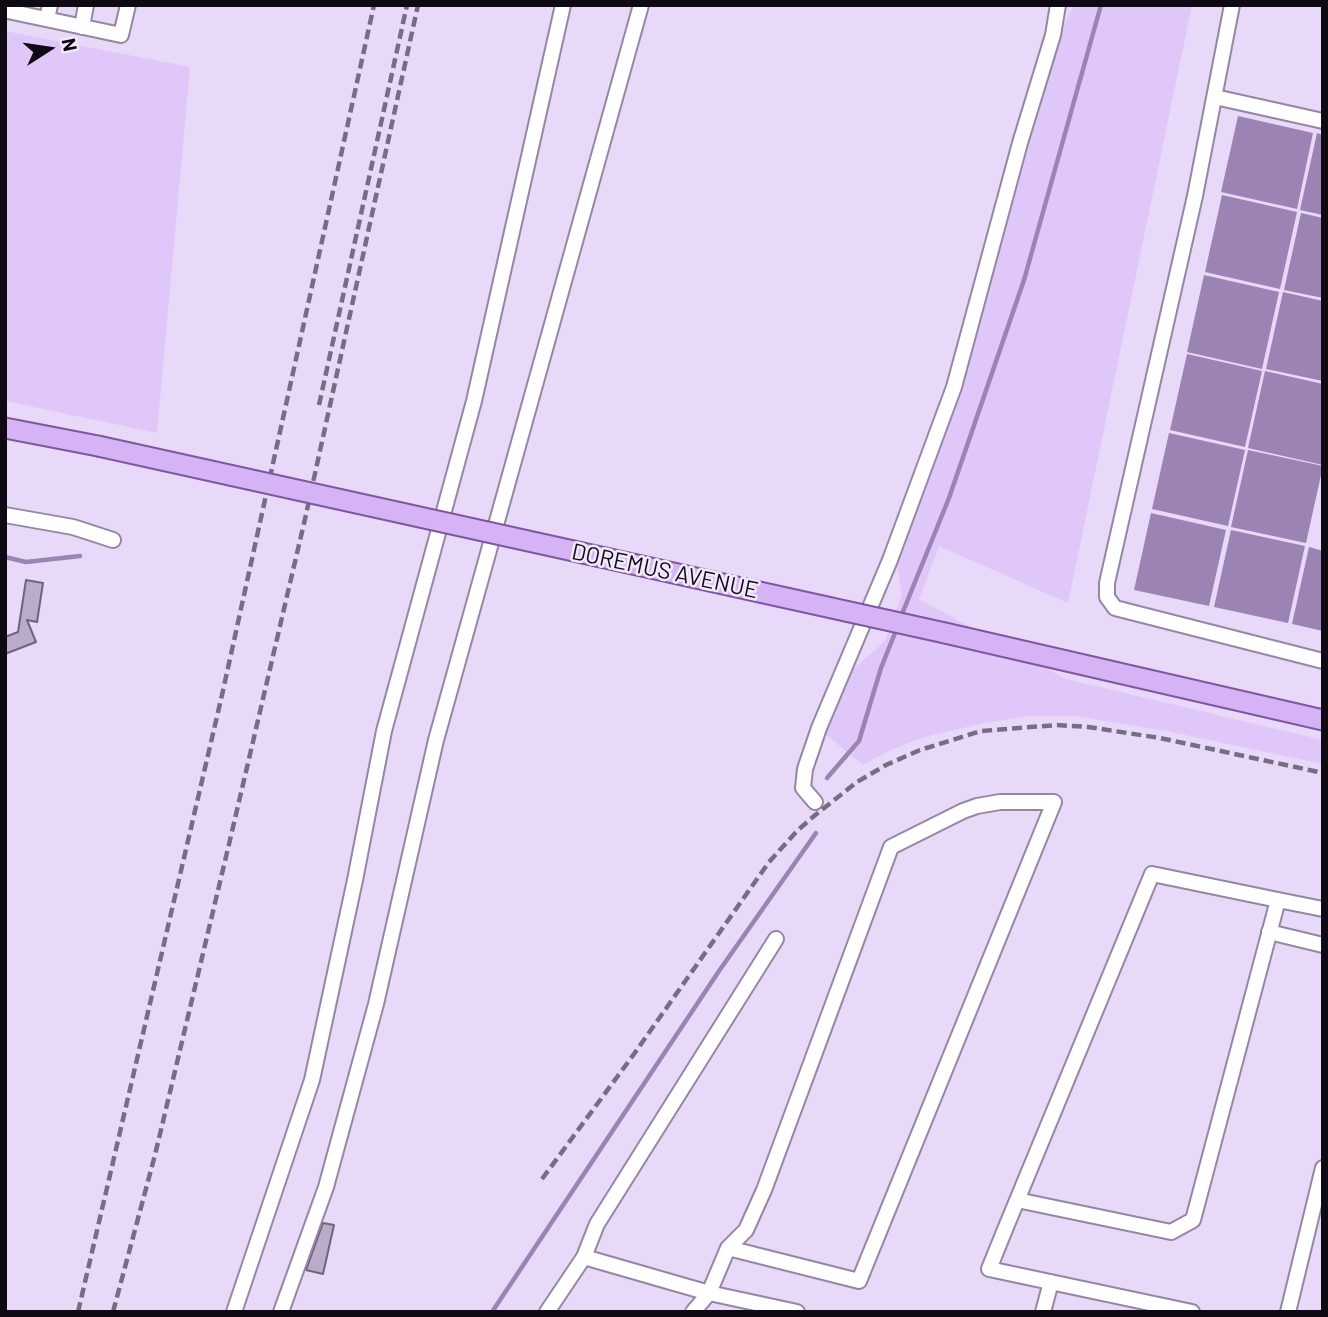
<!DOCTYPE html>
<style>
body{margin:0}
#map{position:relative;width:1328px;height:1317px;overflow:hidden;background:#e8d9f9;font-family:Barlow,sans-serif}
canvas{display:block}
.frame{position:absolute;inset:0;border:7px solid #0f0914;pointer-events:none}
.north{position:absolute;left:14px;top:14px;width:70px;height:70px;-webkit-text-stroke:5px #f2e9fd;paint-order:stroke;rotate:78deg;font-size:19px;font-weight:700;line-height:28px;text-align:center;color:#0f0914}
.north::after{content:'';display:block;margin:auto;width:24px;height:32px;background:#0f0914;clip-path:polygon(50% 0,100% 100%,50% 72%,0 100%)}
</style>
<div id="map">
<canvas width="1328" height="1317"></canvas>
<div class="frame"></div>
<div class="north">N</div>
</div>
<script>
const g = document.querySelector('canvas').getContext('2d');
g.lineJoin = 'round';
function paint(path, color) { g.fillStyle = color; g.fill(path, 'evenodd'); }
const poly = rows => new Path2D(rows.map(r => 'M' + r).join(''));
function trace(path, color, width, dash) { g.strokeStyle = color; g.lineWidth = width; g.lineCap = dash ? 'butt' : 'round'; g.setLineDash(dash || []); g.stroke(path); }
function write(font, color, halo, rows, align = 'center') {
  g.font = font + ' Barlow,sans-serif'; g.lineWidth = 5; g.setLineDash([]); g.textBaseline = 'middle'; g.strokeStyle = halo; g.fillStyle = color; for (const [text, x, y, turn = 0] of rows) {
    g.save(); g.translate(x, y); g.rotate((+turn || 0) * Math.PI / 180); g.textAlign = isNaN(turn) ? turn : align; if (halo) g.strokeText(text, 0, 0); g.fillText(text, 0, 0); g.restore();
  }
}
paint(poly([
 [1074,5,1192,5,1068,603,939,546,919,599,1066,679,1323,740,1323,764,1166,731,1074,716,1030,716,984,723,925,737,890,750,863,765,825,734,850,672,885,641,902,594,897,566,961,383,1064,25],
 [5,31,190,67,157,433,5,401]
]), '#e0c7f9');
paint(poly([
 [1238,116,1313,133,1297,209,1221,192],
 [1317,133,1323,135,1323,215,1300,210],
 [1222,195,1297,212,1280,289,1205,272],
 [1301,213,1323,218,1323,298,1284,290],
 [1204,275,1279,292,1262,369,1187,352],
 [1283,292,1323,301,1323,381,1266,369],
 [1187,354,1262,371,1245,447,1170,430],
 [1265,371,1323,384,1323,465,1248,448],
 [1169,433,1245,450,1228,526,1152,509],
 [1248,450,1323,466,1306,543,1231,527],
 [1151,513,1226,530,1209,606,1134,590],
 [1231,530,1305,546,1288,623,1214,607],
 [1309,547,1323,551,1323,631,1292,624]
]), '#9b83b3');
trace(poly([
 [5,557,26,562,80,556],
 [900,619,949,498,1024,280,1101,5],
 [827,778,859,741,881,668,897,628],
 [492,1312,719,971,816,833]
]), '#9b83b3', 4.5);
const building = poly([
 [26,580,43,583,37,622,27,620,36,642,5,654,5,637,18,632,26,580],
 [323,1223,334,1225,323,1274,306,1270,323,1223]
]);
paint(building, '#baabc9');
trace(building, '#71637f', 2);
const minor = poly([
 [10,5,8,11,121,35,128,5],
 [1232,5,1195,196,1107,583,1107,597,1115,608,1323,661],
 [47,19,50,5],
 [82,27,86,5],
 [1215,97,1323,121],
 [5,515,73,527,113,540],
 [815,802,803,788,805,769,819,728,890,560,954,387,1020,143,1053,35,1058,5],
 [1278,900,1323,909],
 [1269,932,1323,945],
 [1017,1200,1171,1232,1193,1220,1278,900,1152,874,1006,1227,989,1269,1192,1312],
 [728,1248,859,1281,1054,802,1000,802,977,806,963,811,891,847,764,1190,746,1230,728,1248,709,1293,584,1257,597,1224,776,939],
 [234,1312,312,1080,355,880,384,731,474,401,563,5],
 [281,1312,326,1187,376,1004,436,740,641,5],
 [547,1312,584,1257],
 [693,1312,709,1293,797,1312],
 [1043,1312,1051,1282],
 [1288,1312,1323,1168]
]);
const major = poly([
 [5,428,98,446],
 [945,633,1323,720]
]);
trace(minor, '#9587a4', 18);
trace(major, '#7f56a2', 23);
trace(minor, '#fff', 14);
trace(major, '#d6b3f5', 19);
trace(poly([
 [319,405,407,5],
 [542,1179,634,1054,769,862,797,831,814,816,857,782,886,765,920,750,981,731,1057,725,1088,727,1160,738,1323,773],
 [78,1312,222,695,374,5],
 [113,1312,155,1155,230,840,305,519,418,5]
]), '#776d82', 4.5, [10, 5]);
const majorBridge = poly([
 [98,446,945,633]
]);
trace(majorBridge, '#7f56a2', 23, []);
trace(majorBridge, '#d6b3f5', 19);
write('23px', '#0f0914', '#f2e9fd', [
 ["DOREMUS AVENUE",665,571,12]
]);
</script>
